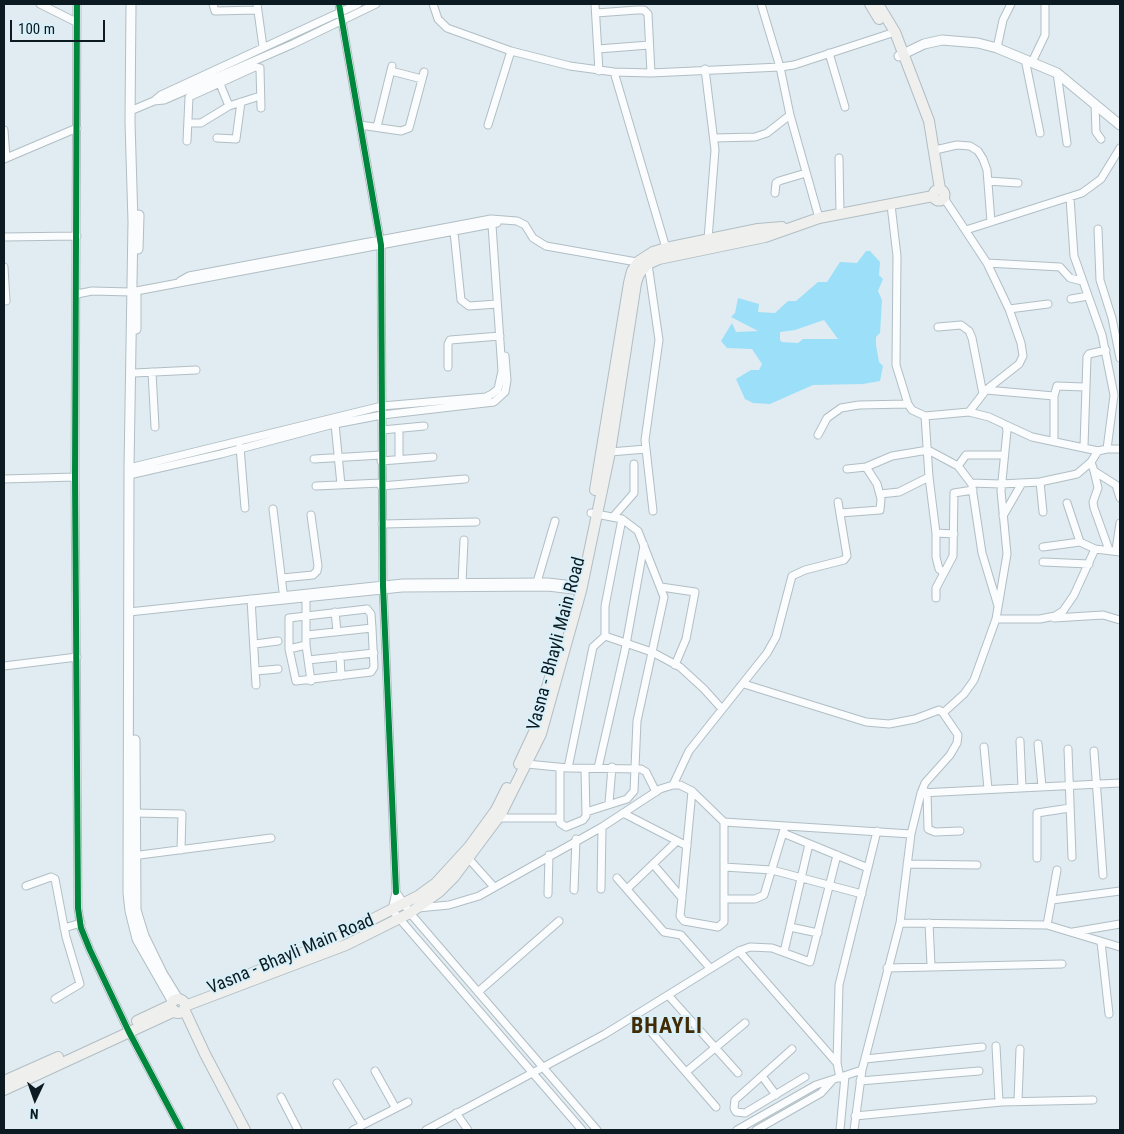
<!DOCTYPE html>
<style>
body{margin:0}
#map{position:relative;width:1124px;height:1134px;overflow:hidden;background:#e0ecf2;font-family:"Roboto Condensed",sans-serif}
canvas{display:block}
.frame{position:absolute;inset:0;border:5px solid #0b1b21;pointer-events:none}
.north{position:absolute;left:10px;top:1074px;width:50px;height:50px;-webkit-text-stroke:4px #d8f0fa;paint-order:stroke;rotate:183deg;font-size:14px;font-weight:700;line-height:20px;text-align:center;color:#0b1b21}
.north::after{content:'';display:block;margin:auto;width:18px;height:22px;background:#0b1b21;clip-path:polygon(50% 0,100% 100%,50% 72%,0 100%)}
.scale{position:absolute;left:10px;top:20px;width:95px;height:22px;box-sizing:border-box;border:2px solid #0b1b21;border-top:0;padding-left:6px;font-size:15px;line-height:18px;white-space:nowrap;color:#0b1b21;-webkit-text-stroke:4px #d8f0fa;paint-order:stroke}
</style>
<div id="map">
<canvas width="1124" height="1134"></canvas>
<div class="frame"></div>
<div class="north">N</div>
<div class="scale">100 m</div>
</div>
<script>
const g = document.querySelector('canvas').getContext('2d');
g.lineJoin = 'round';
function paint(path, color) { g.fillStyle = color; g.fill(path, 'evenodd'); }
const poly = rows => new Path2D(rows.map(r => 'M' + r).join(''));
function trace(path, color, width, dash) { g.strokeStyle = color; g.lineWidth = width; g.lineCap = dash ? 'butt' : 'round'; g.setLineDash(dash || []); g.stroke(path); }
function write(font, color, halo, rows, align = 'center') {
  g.font = font + ' "Roboto Condensed",sans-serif'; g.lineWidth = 4; g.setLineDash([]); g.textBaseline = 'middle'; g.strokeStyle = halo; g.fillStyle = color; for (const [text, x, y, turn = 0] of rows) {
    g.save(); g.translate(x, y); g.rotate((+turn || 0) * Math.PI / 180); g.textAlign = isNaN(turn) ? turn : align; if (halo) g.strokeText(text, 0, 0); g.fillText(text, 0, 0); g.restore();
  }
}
paint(poly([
 [866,251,870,251,880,262,879,275,883,279,878,291,882,300,880,333,876,337,876,345,879,362,883,366,880,381,863,384,813,385,770,404,753,403,745,399,736,379,751,370,759,370,762,364,752,349,727,348,721,341,732,323,736,332,758,331,731,317,735,313,738,298,759,304,758,312,775,313,788,301,796,301,818,282,827,282,840,262,857,263],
 [824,320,838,339,803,339,798,343,782,342,780,340,780,332,795,330]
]), '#9cdff8');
const minor = poly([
 [40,4,76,22],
 [77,4,75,477,78,908,81,928,90,950,129,1032,181,1130],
 [213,4,215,11,257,10],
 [257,4,263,47],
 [339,4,381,245,383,586,396,892],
 [433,4,438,19,447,28,511,51,570,66,614,72,651,73,780,67,761,4],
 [595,4,599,71],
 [596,13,637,10,644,10,648,14,651,73],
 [997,48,1003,20,1011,4],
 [598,49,649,45],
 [829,53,845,107],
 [1025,59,1040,133],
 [1032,62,1045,35,1045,4],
 [705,69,715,150,708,239],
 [391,71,422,79],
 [614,72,666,248],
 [1057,73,1067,143],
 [218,79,229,106],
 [154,101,164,100,293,44,376,4],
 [1095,104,1096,132,1101,139],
 [130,111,154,101,161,95,358,4],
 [188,123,201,123,229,106,260,96],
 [360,125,401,131,409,128,424,72],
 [488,125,511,51],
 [377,127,392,66],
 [4,130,6,157],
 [217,138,236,139,241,102],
 [714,138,755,137,767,133,790,115],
 [187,141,189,97,255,67,260,68,261,108],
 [935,150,957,145,970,146,978,151,983,159,987,170,991,222],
 [839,158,840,214],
 [4,159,77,128],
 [988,181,1018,183],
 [775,193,776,183,779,181,806,173],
 [944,198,987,263,1009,309,1021,343,1023,356,1019,364,986,390,969,412],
 [891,205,897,256,896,365,908,404,912,410,925,416,969,412,989,417,1006,425,1007,431,1001,491,1007,554,996,619,974,680,964,694,943,713],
 [819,218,790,115,780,67,794,65,895,32],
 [1098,229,1100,280,1112,318,1120,358],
 [966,230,1082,193,1101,179,1120,148],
 [454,232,461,300,469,306,497,304],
 [4,237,77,236],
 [987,263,1060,267,1070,278,1082,281],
 [4,267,6,301],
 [180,281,189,276,491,219,517,221,525,225,533,238,546,246,648,264,659,340,645,440,653,511],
 [77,294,92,291,131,292,497,223],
 [1071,299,1088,296],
 [1009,309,1048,304],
 [938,327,961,325,969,331,972,338,983,394],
 [448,367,448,344,450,340,500,336],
 [152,372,155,427],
 [134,373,196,370],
 [986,390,1054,396,1054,441],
 [1054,396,1057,386,1084,387],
 [925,416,929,477,936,533,936,557,939,569,944,573],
 [335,424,341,485],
 [1006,425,1032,437,1098,451,1107,449,1114,395,1102,335,1074,256,1070,198],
 [382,430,424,426],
 [818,435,827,418,841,408,859,405,908,404],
 [1084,446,1087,357,1089,354,1106,350],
 [240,447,245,508],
 [1107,449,1120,449],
 [1098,451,1091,462,1094,471,1116,485,1120,498],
 [610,452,646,449],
 [314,459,381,455],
 [399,459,399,429],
 [381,461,433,457],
 [958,466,966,455,1004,455],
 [129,468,382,406,486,397,492,394,498,389,502,371,492,225],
 [847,469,866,467,892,456,928,450,958,466,971,483,1001,484,1040,482,1077,474,1091,462],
 [1094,471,1098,488,1093,502,1094,508,1109,550],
 [129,475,221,454,330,425,382,415,494,402,505,392,507,380,505,356],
 [4,479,75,477],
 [1040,482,1043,512],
 [316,486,381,483],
 [381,486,465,479],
 [972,487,982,553,998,606],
 [880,494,899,492,929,477],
 [1067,503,1080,542,1095,549],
 [273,509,284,600],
 [840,513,880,510,881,499,877,484,866,467],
 [1003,516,1022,483],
 [613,517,634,493,634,464],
 [382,524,476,522],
 [936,533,954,534],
 [1043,547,1080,542],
 [1116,550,1120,523],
 [1043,562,1089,564],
 [282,578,313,575,317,571,318,566,311,515],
 [537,582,555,521],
 [462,583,464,540],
 [661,587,695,592,686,639,675,665],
 [306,594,306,645,311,681],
 [936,598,936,588,953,556,954,493,973,490],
 [251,599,256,685],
 [255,603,402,588,548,587,581,591],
 [367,609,371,614,372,628,374,667,371,672,296,681,289,649,289,618,367,609],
 [129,612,403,583,548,582,582,586],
 [335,612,337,631],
 [1054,618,1103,615,1120,620],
 [996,619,1040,619,1055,616,1063,611,1074,595,1095,549,1120,552],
 [307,635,372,628],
 [605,636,652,652,680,667,704,689,722,709],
 [255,644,278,641],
 [289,649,306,645],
 [340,656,341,676],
 [308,660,374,653],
 [4,666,77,657],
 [256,671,278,669],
 [744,684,866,722,889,724,915,719,939,710,943,713,958,735,957,743,950,755,925,783,921,793,911,834,900,923,862,1070,854,1130],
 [1020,741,1022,788],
 [1038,744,1042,787],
 [984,747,988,789],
 [1068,749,1072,857],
 [1094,751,1103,875],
 [527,764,568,768,641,769,646,772,656,792],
 [560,768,560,823,566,827,583,820,586,816,585,769],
 [568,768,593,647,605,636,605,606,622,519],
 [598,768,625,650,644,545],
 [673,785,689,751,767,653,776,637,792,576,805,570,844,560,847,556,838,502],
 [692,791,681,907,680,916,684,921,718,927,724,922,724,822],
 [927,792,928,829,935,832,960,831],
 [921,793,1120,783],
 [609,803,612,767],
 [586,812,627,799,634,791,637,721,664,597,638,531,622,519,591,513],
 [134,813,182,814,181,850],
 [623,813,687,846],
 [499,818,560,818],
 [783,833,868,868],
 [132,856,271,838],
 [1037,858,1037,813,1070,808],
 [469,859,494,887],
 [653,864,682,898],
 [907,864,977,865],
 [724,867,772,870,862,894],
 [617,878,664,932,681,935,710,968],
 [26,886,51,877,55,879,66,937,80,984,55,999],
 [601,889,602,827],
 [627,889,677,841],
 [574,890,576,839],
 [548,894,549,855],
 [725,899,755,899,764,895,785,826],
 [1052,900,1120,891],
 [418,908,449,905,479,896,602,827,660,789,673,785,680,785,692,791,724,822,911,834],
 [900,923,1047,925,1120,947],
 [929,923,931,965],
 [1047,925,1057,870],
 [790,927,818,933],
 [64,928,81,923],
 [1073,932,1120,924],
 [1101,942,1109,1014],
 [739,951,837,1063],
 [784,952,809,844],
 [887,968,1062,964],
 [478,992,559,921],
 [668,995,738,1073],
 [652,1033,716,1107],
 [996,1046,999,1102],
 [792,1049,735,1100,734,1108,736,1112,745,1113,805,1077],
 [865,1059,982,1047],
 [375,1071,395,1107],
 [686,1072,745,1023],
 [762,1076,776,1095],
 [840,1078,837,1063,839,985,877,831],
 [860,1081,979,1071],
 [337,1083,362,1124],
 [281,1097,298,1130],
 [1018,1101,1020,1049],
 [456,1113,468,1130],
 [855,1116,1002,1102,1093,1100],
 [353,1130,408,1102],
 [426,1130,605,1034,739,951,750,947,772,948,810,962,837,855],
 [582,1130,392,910,396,892,410,913,597,1130],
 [737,1130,816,1085,862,1070],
 [756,1130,821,1093,831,1082],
 [840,1130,845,1076]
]);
const tertiary = poly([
 [131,4,130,122,133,222,129,468,128,893,130,911,137,939,173,1002],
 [899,56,924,44,942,40,978,43,997,48,1057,73,1120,125],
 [138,249,139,215],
 [136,329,136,295],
 [135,740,136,910,144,936,162,973,178,999]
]);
const secondary = poly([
 [870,4,879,19],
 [878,4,895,32,929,121,940,189],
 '933.5 195a5.5 5.5 0 1 1 11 0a5.5 5.5 0 1 1-11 0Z',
 [595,490,629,283,632,271,639,261,653,252,666,248,758,229,782,227],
 [519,764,534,732,555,660],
 [225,984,322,945,418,896,436,883,469,847,496,810,507,788],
 '171 1006a7 7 0 1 1 14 0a7 7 0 1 1-14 0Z',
 [185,1006,346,945,410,913,439,892,454,877,501,814,541,734,581,591,610,452,636,283,639,274,648,264,659,259,765,237,819,218,933,196],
 [184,1009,205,1054,245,1130],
 [137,1021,171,1005],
 [4,1081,58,1057],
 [4,1090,175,1011]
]);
trace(minor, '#b1bec4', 9);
trace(tertiary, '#b1bec4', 11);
trace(secondary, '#b1bec4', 12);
trace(minor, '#fafcfd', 7);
trace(tertiary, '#fafcfd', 9);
trace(secondary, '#efefed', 10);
trace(poly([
 [77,4,75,477,78,908,81,928,90,950,129,1032,181,1130],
 [339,4,381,245,383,586,396,892]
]), '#00873e', 6);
write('18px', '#0b1b21', '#d8f0fa', [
 ["Vasna - Bhayli Main Road",557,644,-75],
 ["Vasna - Bhayli Main Road",291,955,-23]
]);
g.letterSpacing = '1px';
write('bold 22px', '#422c06', '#d8f0fa', [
 ["BHAYLI",667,1027]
]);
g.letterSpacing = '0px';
</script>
